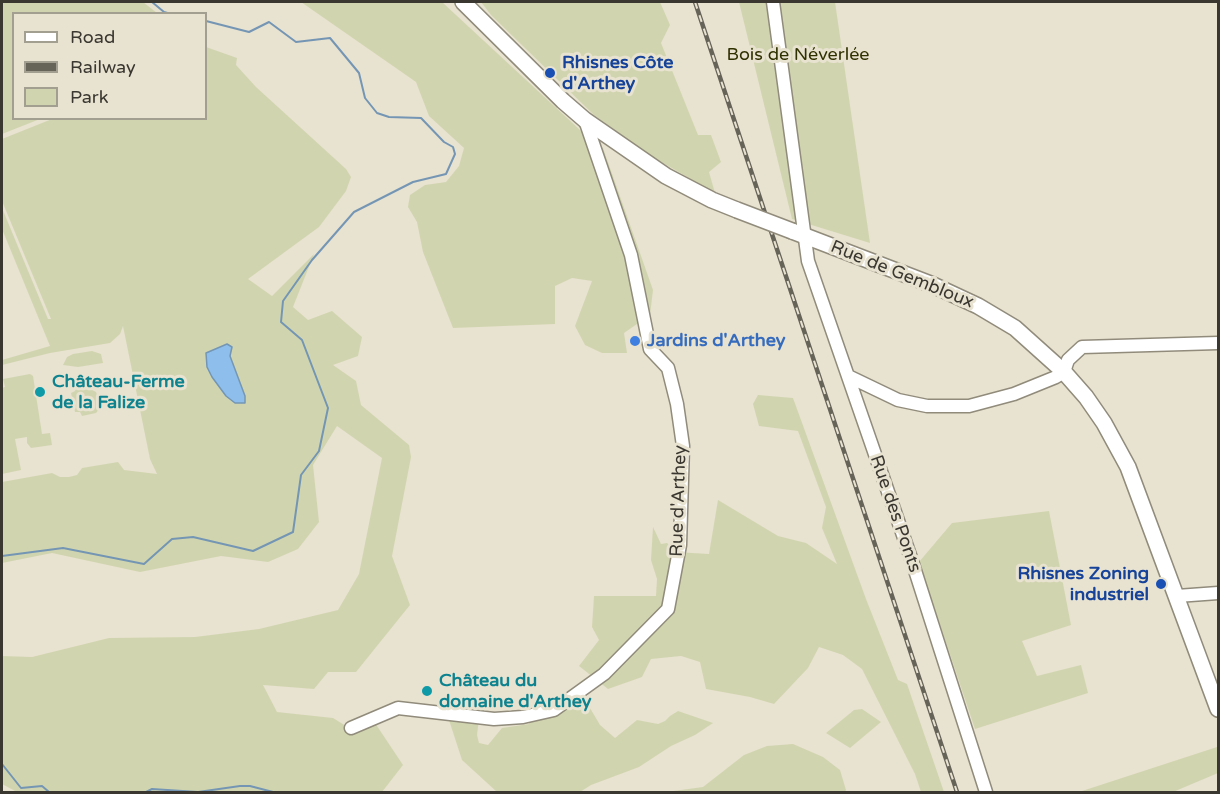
<!DOCTYPE html>
<meta charset="utf-8">
<style>
body{margin:0}
#map{position:relative;width:1220px;height:794px;overflow:hidden;background:#e8e2d0;font-family:"Varela Round",sans-serif}
canvas{display:block}
.frame{position:absolute;inset:0;border:3px solid #393730;pointer-events:none}
.legend{position:absolute;left:12px;top:12px;width:195px;height:108px;box-sizing:border-box;background:#e8e2d0;border:2px solid #a29e90;margin:0;padding:8px 10px;list-style:none;font-size:18px;color:#393730}
.legend li{display:flex;align-items:center;gap:12px;height:30px}
.legend b{width:30px;border:2px solid #a29e90}
</style>
<div id="map">
<canvas width="1220" height="794"></canvas>
<div class="frame"></div>
<ul class="legend">
<li><b style="height:8px;background:#fff"></b>Road</li>
<li><b style="height:8px;background:#666359"></b>Railway</li>
<li><b style="height:16px;background:#d1d5af"></b>Park</li>
</ul>
</div>
<script>
const g = document.querySelector('canvas').getContext('2d');
g.lineJoin = 'round';
function paint(path, color) { g.fillStyle = color; g.fill(path, 'evenodd'); }
const poly = rows => new Path2D(rows.map(r => 'M' + r).join(''));
function trace(path, color, width, dash) { g.strokeStyle = color; g.lineWidth = width; g.lineCap = dash ? 'butt' : 'round'; g.setLineDash(dash || []); g.stroke(path); }
function write(font, color, halo, rows, align = 'center') {
  g.font = font + ' "Varela Round",sans-serif'; g.lineWidth = 6; g.setLineDash([]); g.textBaseline = 'middle'; g.strokeStyle = halo; g.fillStyle = color; for (const [text, x, y, turn = 0] of rows) {
    g.save(); g.translate(x, y); g.rotate((+turn || 0) * Math.PI / 180); g.textAlign = isNaN(turn) ? turn : align; if (halo) g.strokeText(text, 0, 0); g.fillText(text, 0, 0); g.restore();
  }
}
paint(poly([
 [2,2,143,2,157,13,14,14,14,118,40,119,2,134],
 [301,2,442,2,580,130,603,148,653,290,650,315,624,333,627,353,602,353,585,345,575,326,592,281,572,278,555,286,555,324,453,328,423,252,417,222,408,207,410,195,425,185,446,182,459,166,464,148,429,116,416,82],
 [481,2,660,2,670,25,661,43,698,135,711,135,721,162,709,172,715,193,651,156,594,115,491,15],
 [739,2,835,2,870,243,792,219],
 [206,47,237,58,236,65,256,87,346,169,351,177,346,191,319,227,248,279,272,296,314,254,293,307,308,320,332,311,362,337,358,356,333,365,356,381,361,405,409,445,411,457,392,556,410,605,356,672,328,672,314,689,263,685,277,712,333,718,354,731,375,723,403,765,382,792,17,792,2,784,2,656,32,657,109,638,195,637,259,629,338,610,359,574,382,458,337,426,313,465,319,522,298,549,268,562,221,556,140,572,52,553,2,563,2,482,52,473,60,477,69,477,77,475,82,468,118,462,124,470,157,474,150,459,123,326,120,334,110,343,50,353,2,365,2,360,50,346,2,229,2,208,48,319,51,319,2,201,2,139,52,119,206,118],
 [230,356,245,396,212,377],
 [92,351,101,354,103,363,78,367,63,365,67,357,73,354],
 [30,374,33,376,42,434,50,433,52,445,31,448,27,443,27,437,15,439,21,470,2,474,2,388,5,387,3,379],
 [91,386,92,390,96,392,101,407,96,413,82,416,80,412,75,412,71,393,75,391,76,387],
 [758,395,793,398,866,599,898,680,907,684,944,792,921,792,915,774,862,669,843,655,819,647,808,668,774,704,750,697,706,689,700,662,681,656,651,659,642,677,608,689,579,666,599,640,592,627,594,596,656,596,657,579,651,560,653,527,661,544,667,543,676,552,709,554,718,500,778,536,806,543,837,564,822,528,826,507,798,431,759,426,753,404],
 [1049,511,1071,625,1022,641,1037,676,1081,665,1088,693,975,729,919,562,952,523],
 [554,702,590,708,600,725,615,738,637,720,658,724,665,721,670,716,678,711,713,723,695,735,671,746,639,767,591,785,580,792,497,792,462,760,449,720,465,710,480,711,477,735,479,743,488,745,502,728,529,724,531,709],
 [862,709,881,722,850,748,826,733,854,710],
 [793,744,823,757,840,770,846,790,845,792,666,792,703,787,744,755,767,746],
 [1217,747,1218,773,1173,792,1079,792]
]), '#d1d5af');
const water = poly([
 [227,344,232,347,230,356,245,396,245,403,235,403,226,396,212,377,207,367,206,353,227,344]
]);
paint(water, '#8dbeec');
trace(water, '#7496b4', 1.5);
trace(poly([
 [152,2,164,12,171,14],
 [2,556,63,548,144,564,172,539,193,537,253,551,293,532,301,475,319,451,328,408,302,340,281,322,283,301,312,260,354,212,413,182,446,174,455,154,453,147,444,142,421,118,389,117,377,113,365,98,359,73,330,38,296,42,269,22,249,32,206,21],
 [2,764,21,788,42,786,49,792],
 [146,792,152,789,198,792,240,786,250,786,273,792]
]), '#7496b4', 2);
const minor = poly([
 [773,2,808,261,912,561,986,792],
 [848,376,898,400,927,406,969,406,1014,394,1056,377,1064,372,1068,360,1082,347,1218,343],
 [1177,596,1218,593],
 [351,728,398,708,494,719,523,717,554,710,604,674,668,609,680,545,683,446,677,404,668,368,650,349,631,255,585,120]
]);
const major = poly([
 [463,2,563,101,585,120,666,176,712,200,737,210],
 [792,231,933,285,978,306,1015,328,1064,372,1086,397,1104,423,1128,467,1218,709]
]);
trace(minor, '#908b7b', 15);
trace(major, '#908b7b', 18);
trace(minor, '#fff', 12);
trace(major, '#fff', 15);
const rail = poly([
 [695,2,957,792]
]);
trace(rail, '#666359', 4.5);
trace(rail, '#e8e2d0', 2, [7]);
const majorBridge = poly([
 [737,210,792,231]
]);
trace(majorBridge, '#908b7b', 18, []);
trace(majorBridge, '#fff', 15);
for (const [x, y, r, color] of [
 [550,73,6,"#1a4fb4"],
 [635,341,6,"#3f7fe0"],
 [40,392,6,"#0f9aa8"],
 [1161,584,6,"#1a4fb4"],
 [427,691,6,"#0f9aa8"]
]) { const dot = new Path2D(); dot.arc(x, y, r, 0, 2 * Math.PI); g.fillStyle = color; g.fill(dot); trace(dot, '#e8e2d0', 2); }
write('18px', '#303100', '#e8e2d0', [
 ["Bois de Néverlée",798,55]
]);
write('bold 18px', '#164399', '#e8e2d0', [
 ["Rhisnes Côte",562,63],
 ["d'Arthey",562,84],
 ["Rhisnes Zoning",1149,574,"right"],
 ["industriel",1149,595,"right"]
], 'left');
write('18px', '#393730', '#e8e2d0', [
 ["Rue de Gembloux",902,275,22],
 ["Rue d'Arthey",679,501,-88],
 ["Rue des Ponts",895,514,71]
]);
write('bold 18px', '#366cbe', '#e8e2d0', [
 ["Jardins d'Arthey",647,341]
], 'left');
write('bold 18px', '#0d838f', '#e8e2d0', [
 ["Château-Ferme",52,382],
 ["de la Falize",52,403],
 ["Château du",439,681],
 ["domaine d'Arthey",439,702]
], 'left');
</script>
